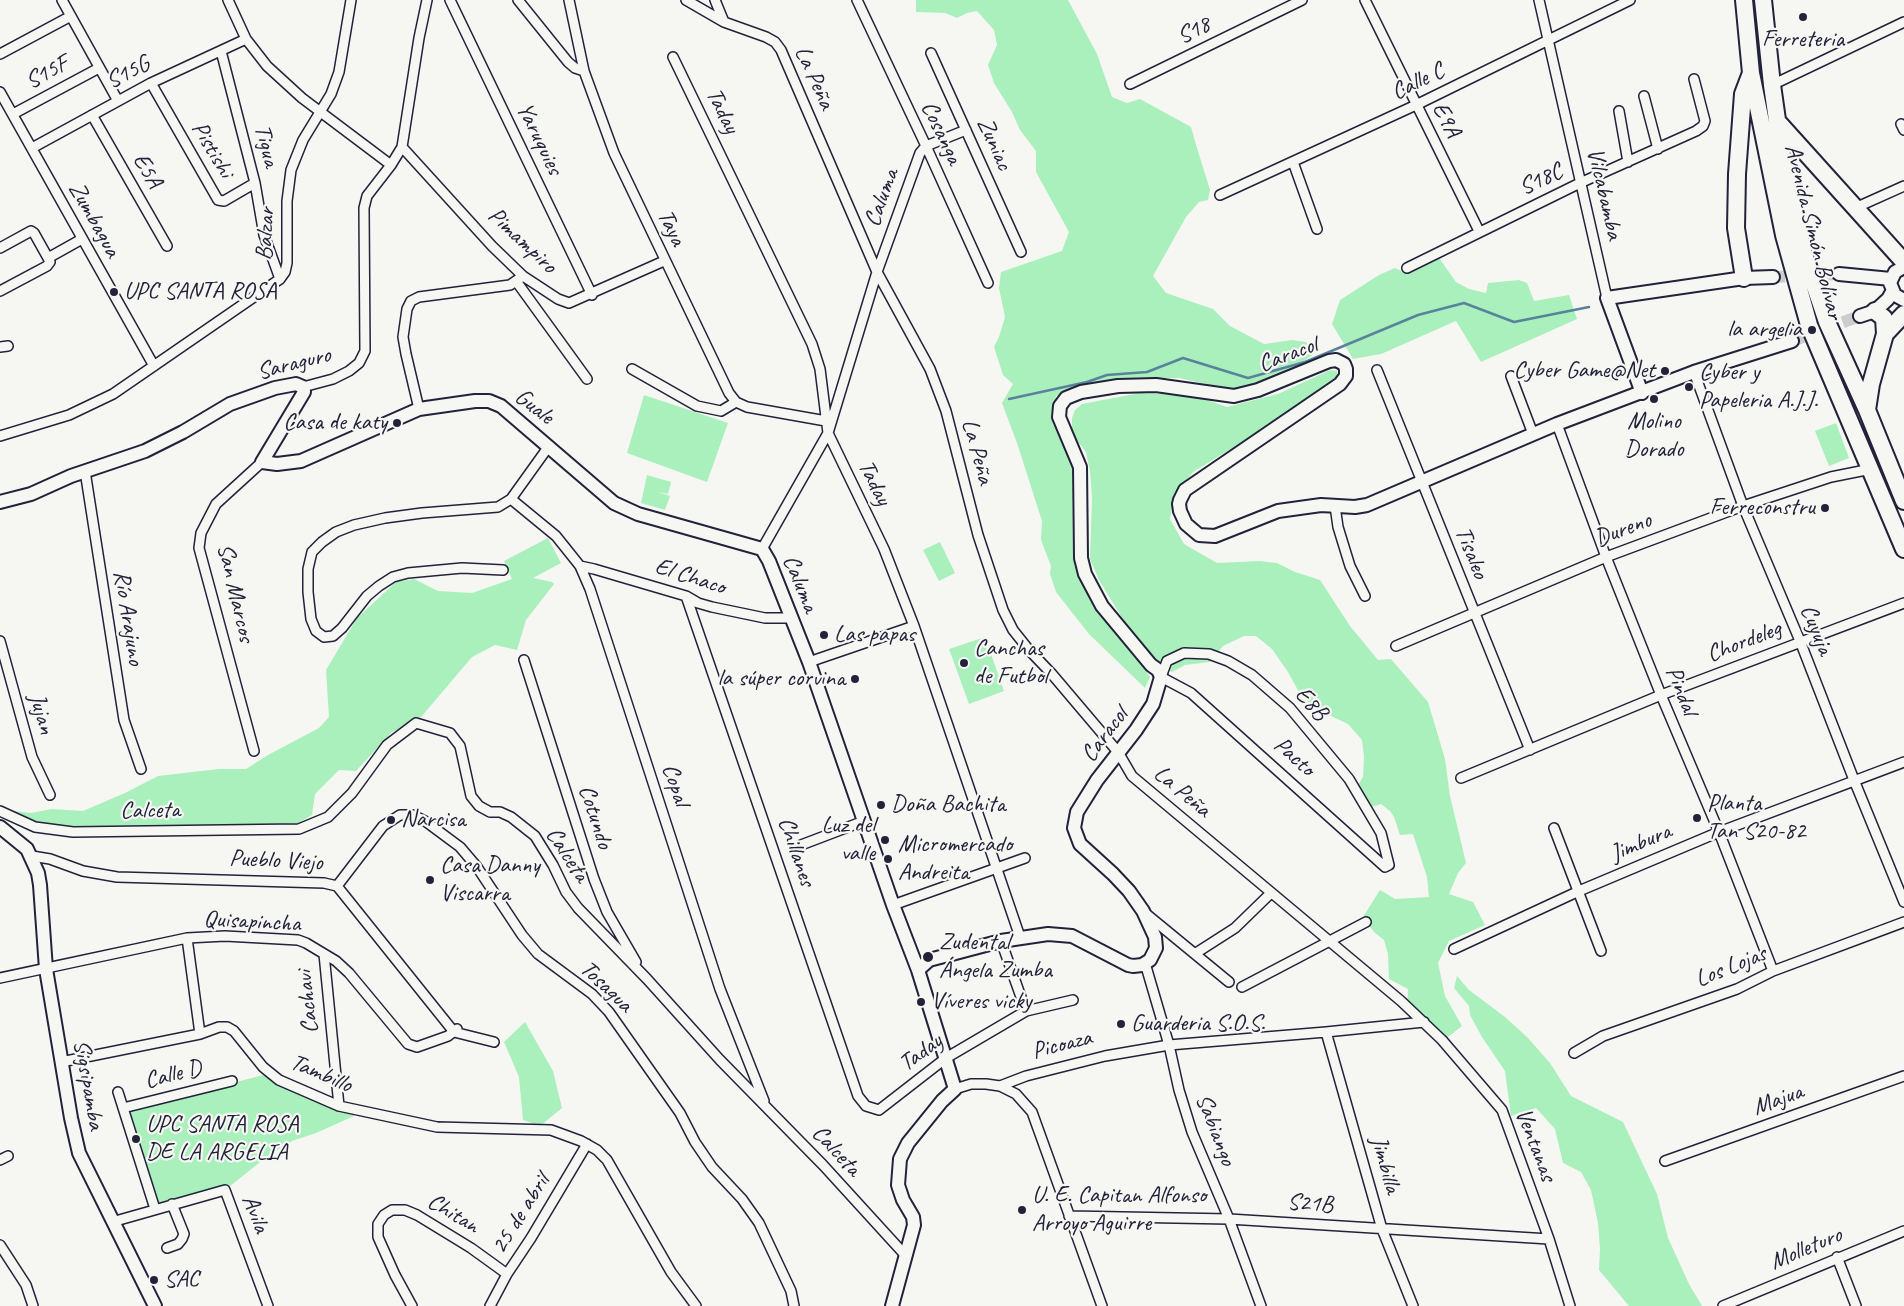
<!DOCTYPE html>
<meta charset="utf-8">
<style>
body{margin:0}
canvas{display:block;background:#f6f6f2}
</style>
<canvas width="1904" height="1306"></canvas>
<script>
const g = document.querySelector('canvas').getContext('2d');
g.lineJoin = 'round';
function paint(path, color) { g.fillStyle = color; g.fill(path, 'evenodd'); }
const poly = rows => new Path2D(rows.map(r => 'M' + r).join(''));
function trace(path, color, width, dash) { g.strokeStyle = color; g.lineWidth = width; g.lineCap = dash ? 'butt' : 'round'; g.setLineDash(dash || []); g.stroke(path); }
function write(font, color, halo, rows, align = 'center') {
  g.font = font + ' Caveat,sans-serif'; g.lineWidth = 4.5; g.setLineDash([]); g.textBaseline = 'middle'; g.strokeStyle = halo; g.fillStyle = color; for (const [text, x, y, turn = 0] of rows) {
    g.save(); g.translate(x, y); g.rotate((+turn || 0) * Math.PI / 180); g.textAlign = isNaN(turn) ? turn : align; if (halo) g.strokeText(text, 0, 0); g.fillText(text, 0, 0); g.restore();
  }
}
paint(poly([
 [916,0,1068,0,1097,54,1112,97,1127,103,1140,99,1191,127,1197,148,1210,190,1208,200,1199,202,1186,217,1153,276,1166,293,1213,309,1230,326,1264,344,1292,340,1306,342,1315,353,1286,374,1237,390,1223,388,1179,378,1120,378,1070,390,1056,396,1051,416,1058,435,1072,460,1073,558,1090,601,1122,636,1150,677,1145,688,1089,634,1056,592,1050,574,1051,566,1041,540,1042,521,1017,443,1002,403,1013,384,1003,375,994,347,999,337,1005,317,999,288,1001,272,1062,251,1069,232,1036,172,1036,151,1020,130,1012,112,994,83,988,65,997,45,994,30,977,11,967,13,957,18,945,13,916,12],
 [1439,258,1456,282,1469,289,1486,293,1488,283,1519,280,1527,283,1534,301,1569,295,1577,319,1481,362,1456,321,1381,354,1353,359,1332,324,1340,300,1379,275,1395,268,1406,273],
 [1330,370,1337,371,1338,379,1257,433,1193,472,1174,495,1170,519,1184,544,1217,563,1259,561,1277,563,1295,572,1320,580,1350,626,1378,660,1391,659,1428,702,1445,759,1450,796,1466,863,1458,873,1449,894,1473,902,1485,925,1449,941,1438,963,1445,996,1462,1026,1444,1040,1407,1010,1408,989,1389,979,1388,954,1384,940,1374,932,1363,917,1380,890,1395,899,1429,897,1427,877,1413,834,1400,835,1394,817,1390,811,1381,804,1369,808,1357,787,1363,777,1364,757,1362,740,1348,724,1316,709,1300,694,1288,672,1272,649,1256,636,1244,636,1223,646,1210,662,1185,665,1172,672,1160,663,1138,640,1124,621,1099,580,1090,559,1092,498,1090,471,1086,452,1072,434,1072,418,1075,410,1082,404,1140,393,1182,395,1204,399,1227,407,1278,394],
 [644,395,728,423,707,482,627,453],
 [1836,423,1849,458,1829,466,1815,431],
 [647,475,671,482,668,494,658,492,670,496,665,510,641,503],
 [548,538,561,563,533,578,552,582,554,584,526,620,517,650,495,645,472,657,416,723,392,732,356,771,339,770,315,794,312,815,298,823,92,832,38,827,6,810,31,813,52,809,83,811,125,793,158,776,219,769,246,769,268,755,319,728,329,717,326,670,357,618,396,582,414,579,438,591,472,593,512,579,504,561],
 [940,542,955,573,939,581,923,550],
 [985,637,1004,691,969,704,949,649],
 [1457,976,1469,990,1505,1017,1527,1037,1550,1063,1571,1096,1623,1122,1657,1194,1668,1238,1689,1284,1702,1306,1629,1306,1599,1270,1600,1249,1598,1223,1591,1190,1581,1172,1563,1163,1555,1129,1536,1108,1511,1116,1505,1071,1482,1037,1470,1015,1469,1006,1454,988],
 [525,1022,553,1071,562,1108,540,1126,523,1120,519,1077,504,1042],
 [263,1075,303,1097,330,1107,353,1113,354,1116,316,1133,292,1141,269,1155,230,1186,156,1206,127,1111]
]), '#aaf0bc');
trace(poly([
 [1009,399,1087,382,1107,375,1147,372,1183,358,1248,378,1305,362,1418,315,1464,303,1514,322,1589,307]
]), '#59839c', 2.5);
trace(poly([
 [1773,277,1839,274],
 [1792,341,1860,316]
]), '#cccccd', 12, [12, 6]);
const street = poly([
 [62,0,118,101],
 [228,0,246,39,267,66,302,98,391,165],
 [450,0,592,295],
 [518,0,568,62,575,68,584,71],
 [569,0,584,71,614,153,729,393,736,402,747,407,826,421],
 [686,0,724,22,766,37,775,42,781,50,877,272,930,369,946,411,978,535,1003,610,1013,630,1029,650,1051,673,1118,752,1132,776,1401,1001,1442,1040,1502,1110,1549,1239,1570,1306],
 [715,0,724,22],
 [857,0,926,146,988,283],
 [1365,0,1479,231],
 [1539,0,1607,298],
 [221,51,255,183,264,235,280,279],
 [931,53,1021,252],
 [0,54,71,16],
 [673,57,812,344,820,369,828,433,884,549,914,626,1020,937],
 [151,83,218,200,224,201,255,183],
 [1130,84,1302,0],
 [1772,85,1904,22],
 [0,92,154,366],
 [1644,96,1658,149],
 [1619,111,1628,162],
 [13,114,99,68],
 [92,115,167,246],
 [1901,124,1904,130],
 [402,147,492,246,523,276,558,299,569,303,664,261],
 [32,148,151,83,246,39],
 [1293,162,1317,229],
 [1220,195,1416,105,1630,0],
 [1855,208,1904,186],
 [0,248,31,231,34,233,48,258,82,239],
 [1407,268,1580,183,1696,131,1703,126,1705,121,1694,79],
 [516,281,587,379],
 [0,291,47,266,50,262,48,258],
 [0,347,8,346],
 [632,369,697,406,721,411,736,402],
 [1377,370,1530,750],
 [1694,372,1743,506,1800,641,1854,780,1904,902],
 [1511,376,1533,434],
 [303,387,333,379,349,371,359,363,365,351,364,208,367,196,391,165,402,147,419,38,427,0],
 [419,409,406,354,403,337,407,309,411,301,419,297,510,285,523,276],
 [1557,424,1606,557,1661,695,1719,832,1773,971],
 [0,436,69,415,113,394,280,279,285,272,287,263,287,201,291,170,303,140,331,94,339,72,351,0],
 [85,471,124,720,141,769],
 [511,499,556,536,580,566,590,589,720,989,764,1101],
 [1335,506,1338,527,1350,566,1365,596],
 [762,549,828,433,877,272,920,153,926,146,966,130],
 [580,566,594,569,686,596,698,603,712,607,765,618,790,618],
 [503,570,462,568,408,573,393,577,379,586,367,596,342,628,333,636,324,637,316,631,311,619,308,592,308,569,312,552,322,542,336,532,354,525,385,518,422,513,498,507,511,499,549,446],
 [686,596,858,1096,866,1106,879,1110,946,1058,1026,1011,1073,1000],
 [0,641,32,757,50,795],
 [1396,646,1606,557,1743,506,1831,477,1871,469],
 [1184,653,1209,654,1228,661,1252,675,1290,708,1349,779,1381,833,1389,865,1385,867,1191,693,1161,677,1167,661,1184,653],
 [524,660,594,879,607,912,636,962],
 [809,662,914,626],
 [254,751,199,548,201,533,216,504,262,462],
 [1461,778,1661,695,1904,603],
 [0,811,35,827,73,832,299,829,328,817,352,793,387,745,416,723,450,733,460,746,471,796,479,806,490,812,500,812,511,817,535,836,553,865,566,892,578,908,647,979,720,1060,823,1165,906,1256],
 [1554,828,1601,951],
 [801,845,864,821],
 [32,856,50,859,83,871,117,877,324,883,337,886,454,1032,494,1042],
 [337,886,383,826,400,815,413,815,425,821,460,847,477,867,522,935,538,954,592,994,609,1012,680,1113,695,1142,712,1167,742,1199,759,1223,791,1291,794,1306],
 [893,905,1025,858],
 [1145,913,1229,982],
 [187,938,200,1034],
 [1001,941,1026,1011],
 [1454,949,1579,891,1719,832,1904,762],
 [1196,953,1235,928,1271,893],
 [324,954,339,1106],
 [1145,963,1169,1045,1179,1090,1192,1132,1229,1219,1261,1306],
 [0,978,187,938,225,936,298,940,306,943,336,961,349,973,408,1044,417,1047,448,1036,457,1029],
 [1242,987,1366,922],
 [1326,1032,1382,1229,1413,1306],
 [1574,1053,1603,1036,1737,989,1773,971,1904,922],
 [61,1062,200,1034,219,1027,227,1027,234,1031,263,1067,279,1080,339,1106,437,1127,551,1130,581,1141,597,1150,607,1160,671,1272,696,1306],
 [1000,1086,1026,1076,1105,1056,1169,1045,1326,1032,1424,1022],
 [955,1089,971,1084,986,1084,1000,1086,1016,1094,1032,1112,1102,1306],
 [118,1092,155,1209],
 [123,1108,232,1081],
 [0,1160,8,1156],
 [1665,1161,1904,1076],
 [1069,1216,1229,1219,1549,1239],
 [112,1222,225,1190,268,1306],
 [0,1245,26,1285,33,1306],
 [167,1248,178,1244,182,1239,184,1234,172,1204],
 [1837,1257,1856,1306],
 [412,1306,395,1275,378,1237,378,1224,384,1215,392,1210,405,1210,417,1215,471,1248,507,1274],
 [490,1306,507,1274,531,1238,587,1144],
 [1723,1306,1904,1231]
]);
const secondary = poly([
 [1904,267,1895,272,1890,283,1895,295,1904,300],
 [1839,274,1891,279],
 [1860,316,1875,311,1888,299,1892,292],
 [1642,393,1607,298,1744,278,1773,277],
 [0,502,31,494,71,476,145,451,183,432,230,404,275,388,296,384,303,387,304,392,262,462,277,464,301,461,419,409,475,401,489,401,501,406,614,503,638,514,762,549,769,561,809,662,893,905,918,970,955,1089,942,1101,908,1143,900,1159,898,1185,903,1200,913,1217,914,1225,892,1306],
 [0,827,27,849,38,873,40,885,46,969,71,1118,79,1153,155,1306],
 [918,970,929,960,1001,941,1048,934,1072,936,1128,965,1133,966,1142,965,1150,960,1156,948,1155,937,1143,911,1129,891,1113,874,1080,844,1074,828,1077,812,1097,780,1136,730,1153,704,1161,677,1158,670,1151,665,1102,606,1085,574,1081,558,1080,467,1059,417,1060,406,1066,398,1081,392,1118,386,1156,385,1234,396,1258,390,1329,361,1336,360,1344,364,1346,369,1346,376,1340,384,1185,490,1180,500,1179,504,1180,511,1186,524,1199,535,1215,536,1278,511,1321,505,1355,507,1367,505,1557,424,1694,372,1792,341]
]);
const highway = poly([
 [1744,0,1751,73,1784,235,1809,325,1904,549],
 [1763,0,1772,85,1783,162,1804,254,1827,322,1867,410,1904,501],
 [1777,121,1904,262],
 [1744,278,1736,228,1737,174,1743,94,1751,73],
 [1885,334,1904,314],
 [1867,410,1871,384,1885,334,1884,318,1875,311]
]);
trace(street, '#22223b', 12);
trace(secondary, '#22223b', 16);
trace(highway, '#22223b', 20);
trace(street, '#f6f6f2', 9);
trace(secondary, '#f6f6f2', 12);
trace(highway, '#f6f6f2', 16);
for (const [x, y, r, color] of [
 [1803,17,5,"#22223b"],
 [114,292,5,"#22223b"],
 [1812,330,5,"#22223b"],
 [1665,371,5,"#22223b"],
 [1689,387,5,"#22223b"],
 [1654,399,5,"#22223b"],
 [397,423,5,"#22223b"],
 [1825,508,5,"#22223b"],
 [824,635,5,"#22223b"],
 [964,663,5,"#22223b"],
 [855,679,5,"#22223b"],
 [881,805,5,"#22223b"],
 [1697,818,5,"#22223b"],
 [391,820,5,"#22223b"],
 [885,840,5,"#22223b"],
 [888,859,5,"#22223b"],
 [430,880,5,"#22223b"],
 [928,957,6,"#22223b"],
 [921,1002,5,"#22223b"],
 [1121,1024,5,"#22223b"],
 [136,1139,5,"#22223b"],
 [1022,1210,5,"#22223b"],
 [154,1280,5,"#22223b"]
]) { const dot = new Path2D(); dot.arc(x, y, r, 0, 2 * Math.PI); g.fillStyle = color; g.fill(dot); trace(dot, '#f6f6f2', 2); }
write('24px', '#22223b', '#f6f6f2', [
 ["S18",1194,31,-26],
 ["S15F",47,73,-28],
 ["S15G",128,73,-27],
 ["La Peña",814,78,66],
 ["Calle C",1418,82,-26],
 ["Taday",722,111,64],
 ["E9A",1446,120,63],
 ["Cosanga",941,133,65],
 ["Yaruquies",539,139,64],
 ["Zuniac",994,144,66],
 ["Tigua",266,146,76],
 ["Pistishi",212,150,60],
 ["E5A",147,171,60],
 ["S18C",1541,180,-25],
 ["Vilcabamba",1604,194,77],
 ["Caluma",882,198,-70],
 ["Zumbagua",94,220,61],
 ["Taya",671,228,65],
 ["Avenida Simón Bolívar",1813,232,76],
 ["Balzar",266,234,-87],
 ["Pimampiro",522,241,43],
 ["Caracol",1288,355,-21],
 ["Saraguro",294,364,-14],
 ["Guale",534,407,38],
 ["La Peña",977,452,75],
 ["Taday",874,483,64],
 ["Dureno",1623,530,-21],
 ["Tisaleo",1471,553,68],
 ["El Chaco",690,577,18],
 ["Caluma",800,584,68],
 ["San Marcos",235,593,77],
 ["Río Arajuno",128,618,81],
 ["Cuyuja",1816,630,68],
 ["Chordeleg",1744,642,-21],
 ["Pindal",1681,691,68],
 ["E8B",1311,704,48],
 ["Jujan",41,714,74],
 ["Caracol",1105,735,-53],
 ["Pacto",1294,757,42],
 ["Copal",675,785,72],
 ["La Peña",1182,792,40],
 ["Calceta",150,811,-1],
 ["Cotundo",595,817,72],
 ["Jimbura",1641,843,-23],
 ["Chillanes",796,852,71],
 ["Calceta",567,855,57],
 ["Pueblo Viejo",276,861,3],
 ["Quisapincha",252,922,3],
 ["Los Lojas",1731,967,-22],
 ["Tosagua",606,987,44],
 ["Cachavi",308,1002,-96],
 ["Picoaza",1062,1045,-14],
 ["Taday",921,1053,-36],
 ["Tambillo",321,1074,23],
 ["Calle D",173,1075,-14],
 ["Sigsipamba",88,1085,80],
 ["Majua",1778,1100,-20],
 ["Sabiango",1215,1130,69],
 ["Ventanas",1535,1145,69],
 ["Calceta",836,1151,47],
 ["Jimbilla",1385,1165,74],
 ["S21B",1310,1204,4],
 ["Avila",255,1214,69],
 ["Chitan",453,1214,31],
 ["25 de abril",521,1214,-58],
 ["Molleturo",1806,1249,-23]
]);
write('24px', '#22223b', '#f6f6f2', [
 ["Ferreteria",1803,40,"center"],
 ["UPC SANTA ROSA",124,292],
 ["la argelia",1802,330,"right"],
 ["Cyber Game@Net",1655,371,"right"],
 ["Cyber y",1699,373],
 ["Papeleria A.J.J.",1699,401],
 ["Molino",1654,422,"center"],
 ["Dorado",1654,450,"center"],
 ["Casa de katy",387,423,"right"],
 ["Ferreconstru",1815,508,"right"],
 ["Las papas",834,635],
 ["Canchas",974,649],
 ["de Futbol",974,677],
 ["la súper corvina",845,679,"right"],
 ["Planta",1707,804],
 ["Tan S20-82",1707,832],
 ["Doña Bachita",891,805],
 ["Narcisa",401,820],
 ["Luz del",875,826,"right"],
 ["valle",875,854,"right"],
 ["Micromercado",898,845],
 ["Andreita",898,873],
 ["Casa Danny",440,866],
 ["Viscarra",440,894],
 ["Zudental",939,943],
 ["Ángela Zumba",939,971],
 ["Víveres vicky",931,1002],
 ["Guarderia S.O.S.",1131,1024],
 ["UPC SANTA ROSA",146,1125],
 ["DE LA ARGELIA",146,1153],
 ["U. E. Capitan Alfonso",1032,1196],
 ["Arroyo Aguirre",1032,1224],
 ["SAC",164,1280]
], 'left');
</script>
